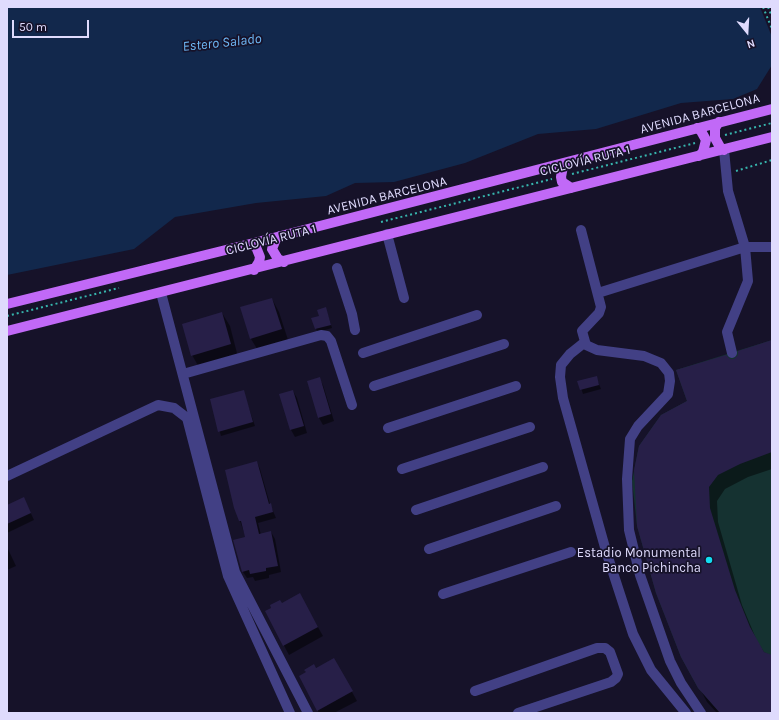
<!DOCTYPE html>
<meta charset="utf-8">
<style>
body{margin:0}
#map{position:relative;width:779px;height:720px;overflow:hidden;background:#161229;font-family:Karla,sans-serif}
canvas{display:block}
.frame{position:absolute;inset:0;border:8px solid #dfdbfd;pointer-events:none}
.north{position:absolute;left:727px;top:12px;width:40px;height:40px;-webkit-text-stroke:3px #161229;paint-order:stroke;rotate:162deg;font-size:11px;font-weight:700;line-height:16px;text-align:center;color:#dfdbfd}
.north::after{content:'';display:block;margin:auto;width:14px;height:18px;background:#dfdbfd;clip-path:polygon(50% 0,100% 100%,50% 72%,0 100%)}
.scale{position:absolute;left:12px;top:20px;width:77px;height:18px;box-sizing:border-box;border:2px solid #dfdbfd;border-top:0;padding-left:5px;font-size:12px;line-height:14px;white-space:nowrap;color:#dfdbfd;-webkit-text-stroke:3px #161229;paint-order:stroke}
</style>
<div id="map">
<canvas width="779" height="720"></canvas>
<div class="frame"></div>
<div class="north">N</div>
<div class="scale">50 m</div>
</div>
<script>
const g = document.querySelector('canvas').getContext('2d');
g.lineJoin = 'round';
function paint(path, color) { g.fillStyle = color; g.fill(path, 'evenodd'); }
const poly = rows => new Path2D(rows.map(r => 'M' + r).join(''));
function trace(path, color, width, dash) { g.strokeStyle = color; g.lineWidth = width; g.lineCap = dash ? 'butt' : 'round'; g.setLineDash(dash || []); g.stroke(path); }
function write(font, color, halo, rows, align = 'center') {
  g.font = font + ' Karla,sans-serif'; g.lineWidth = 3.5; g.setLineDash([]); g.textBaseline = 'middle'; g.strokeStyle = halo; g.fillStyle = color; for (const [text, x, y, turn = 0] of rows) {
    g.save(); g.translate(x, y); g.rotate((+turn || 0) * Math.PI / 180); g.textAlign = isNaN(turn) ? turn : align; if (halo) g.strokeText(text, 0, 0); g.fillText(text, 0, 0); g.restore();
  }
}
paint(poly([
 [772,340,772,713,720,713,698,688,681,657,656,593,637,526,632,481,639,446,661,415,687,401,676,370]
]), '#153231');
paint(poly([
 [7,7,772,7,772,65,757,89,733,99,681,103,596,129,538,134,465,163,394,182,355,183,326,196,256,203,175,217,134,249,7,275]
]), '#12284c');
paint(poly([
 [760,7,771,7,772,9,772,37]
]), '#161229');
paint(poly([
 [272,299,279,312,289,343,259,352,251,339],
 [327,312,332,328,318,332,316,329,320,317],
 [222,313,230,326,238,357,200,369,192,355],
 [772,341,772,469,748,477,725,489,717,501,718,522,742,605,757,641,764,652,772,656,772,713,717,713,707,702,699,687,688,402,729,360,734,360],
 [596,377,601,389,583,394,579,382],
 [319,378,323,385,334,421,323,425,319,418,308,381],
 [243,391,255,426,221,436,211,400],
 [293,391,297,398,307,433,295,437,291,430,280,395],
 [257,462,260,469,270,504,276,518,258,523,261,535,271,532,275,539,281,572,269,575,269,578,255,581,253,577,247,578,243,572,246,538,240,521],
 [27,505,34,520,7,533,7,506],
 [7,547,16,566,7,570],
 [305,604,323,636,289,655,266,612,282,605],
 [334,659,357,701,334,713,319,713,300,676]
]), '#0007');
paint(poly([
 [272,298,282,329,250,339,240,307],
 [326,307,331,325,315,329,311,318,319,316,317,310],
 [222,312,231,344,191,356,182,324],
 [772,340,772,452,740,464,718,475,709,487,710,508,735,590,750,627,764,652,772,655,772,713,720,713,698,688,681,657,656,593,637,526,634,470,639,446,661,415,687,401,676,370,726,355,730,359,734,359,738,355,738,351],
 [597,376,599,385,580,390,577,381],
 [320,377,331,414,318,418,307,381],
 [244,390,253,422,218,432,210,399],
 [293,390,304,426,290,430,279,394],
 [257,461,269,504,271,503,273,512,255,517,259,534,271,531,278,566,266,568,266,571,250,574,249,570,242,572,235,547,233,540,245,537,241,521,239,521,234,508,225,470],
 [24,497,31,513,7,524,7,505],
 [300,593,318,627,283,646,265,611,271,608,270,605,280,600,282,603],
 [334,658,353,691,317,711,299,676,306,672,304,670,314,664,316,668]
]), '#271f48');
trace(poly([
 [763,7,772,29],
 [768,7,772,17],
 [725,135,772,123],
 [736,171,772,160],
 [572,174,695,143],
 [381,222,552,179],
 [7,316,119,288]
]), '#37b5ad', 2, [2, 3]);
trace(poly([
 [581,230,601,307,599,313,582,331,586,345,597,350,644,356,661,363,669,373,670,381,668,394,638,426,630,439,627,479,629,530,640,575,670,661,681,683,701,713],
 [387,234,404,298],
 [337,268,352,314,355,330],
 [161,293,235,572,308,713],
 [598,293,745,247,728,191,724,150],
 [585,342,570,354,561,365,560,377,563,398,606,551,633,634,651,670,686,713],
 [363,353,477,315],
 [732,353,727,332,748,281,745,247,772,247],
 [183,374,321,335,327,336,331,341,352,405],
 [374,386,504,344],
 [388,428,516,386],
 [402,469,530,427],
 [7,476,158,405,174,408,187,418,228,576,290,713],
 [416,510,543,467],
 [429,549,556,506],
 [443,594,571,552],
 [475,691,597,648,605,648,610,652,618,674,616,678,611,682,518,713]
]), '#424085', 10);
trace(poly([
 [719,122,715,128,715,138,720,147,724,150],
 [697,128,701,131,706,140,703,152,699,156],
 [567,163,563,166,561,177,562,182,571,188],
 [280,236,276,239,272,249,278,259,284,262],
 [250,244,256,247,260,257,259,262,254,270],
 [7,304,250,244,772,109],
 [7,331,772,137]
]), '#c169f7', 10);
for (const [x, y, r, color] of [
 [709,560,4,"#12ddf2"]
]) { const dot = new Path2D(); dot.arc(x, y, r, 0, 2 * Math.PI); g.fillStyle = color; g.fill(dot); trace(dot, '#161229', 1.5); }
write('13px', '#dfdbfd', '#161229', [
 ["AVENIDA BARCELONA",700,114,-15],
 ["CICLOVÍA RUTA 1",585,161,-14],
 ["AVENIDA BARCELONA",387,196,-14],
 ["CICLOVÍA RUTA 1",271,240,-14]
]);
write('13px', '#dfdbfd', '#161229', [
 ["Estadio Monumental",701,553],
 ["Banco Pichincha",701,568]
], 'right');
write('italic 14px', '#6fb9f7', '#161229', [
 ["Estero Salado",222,43,-6]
]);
</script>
